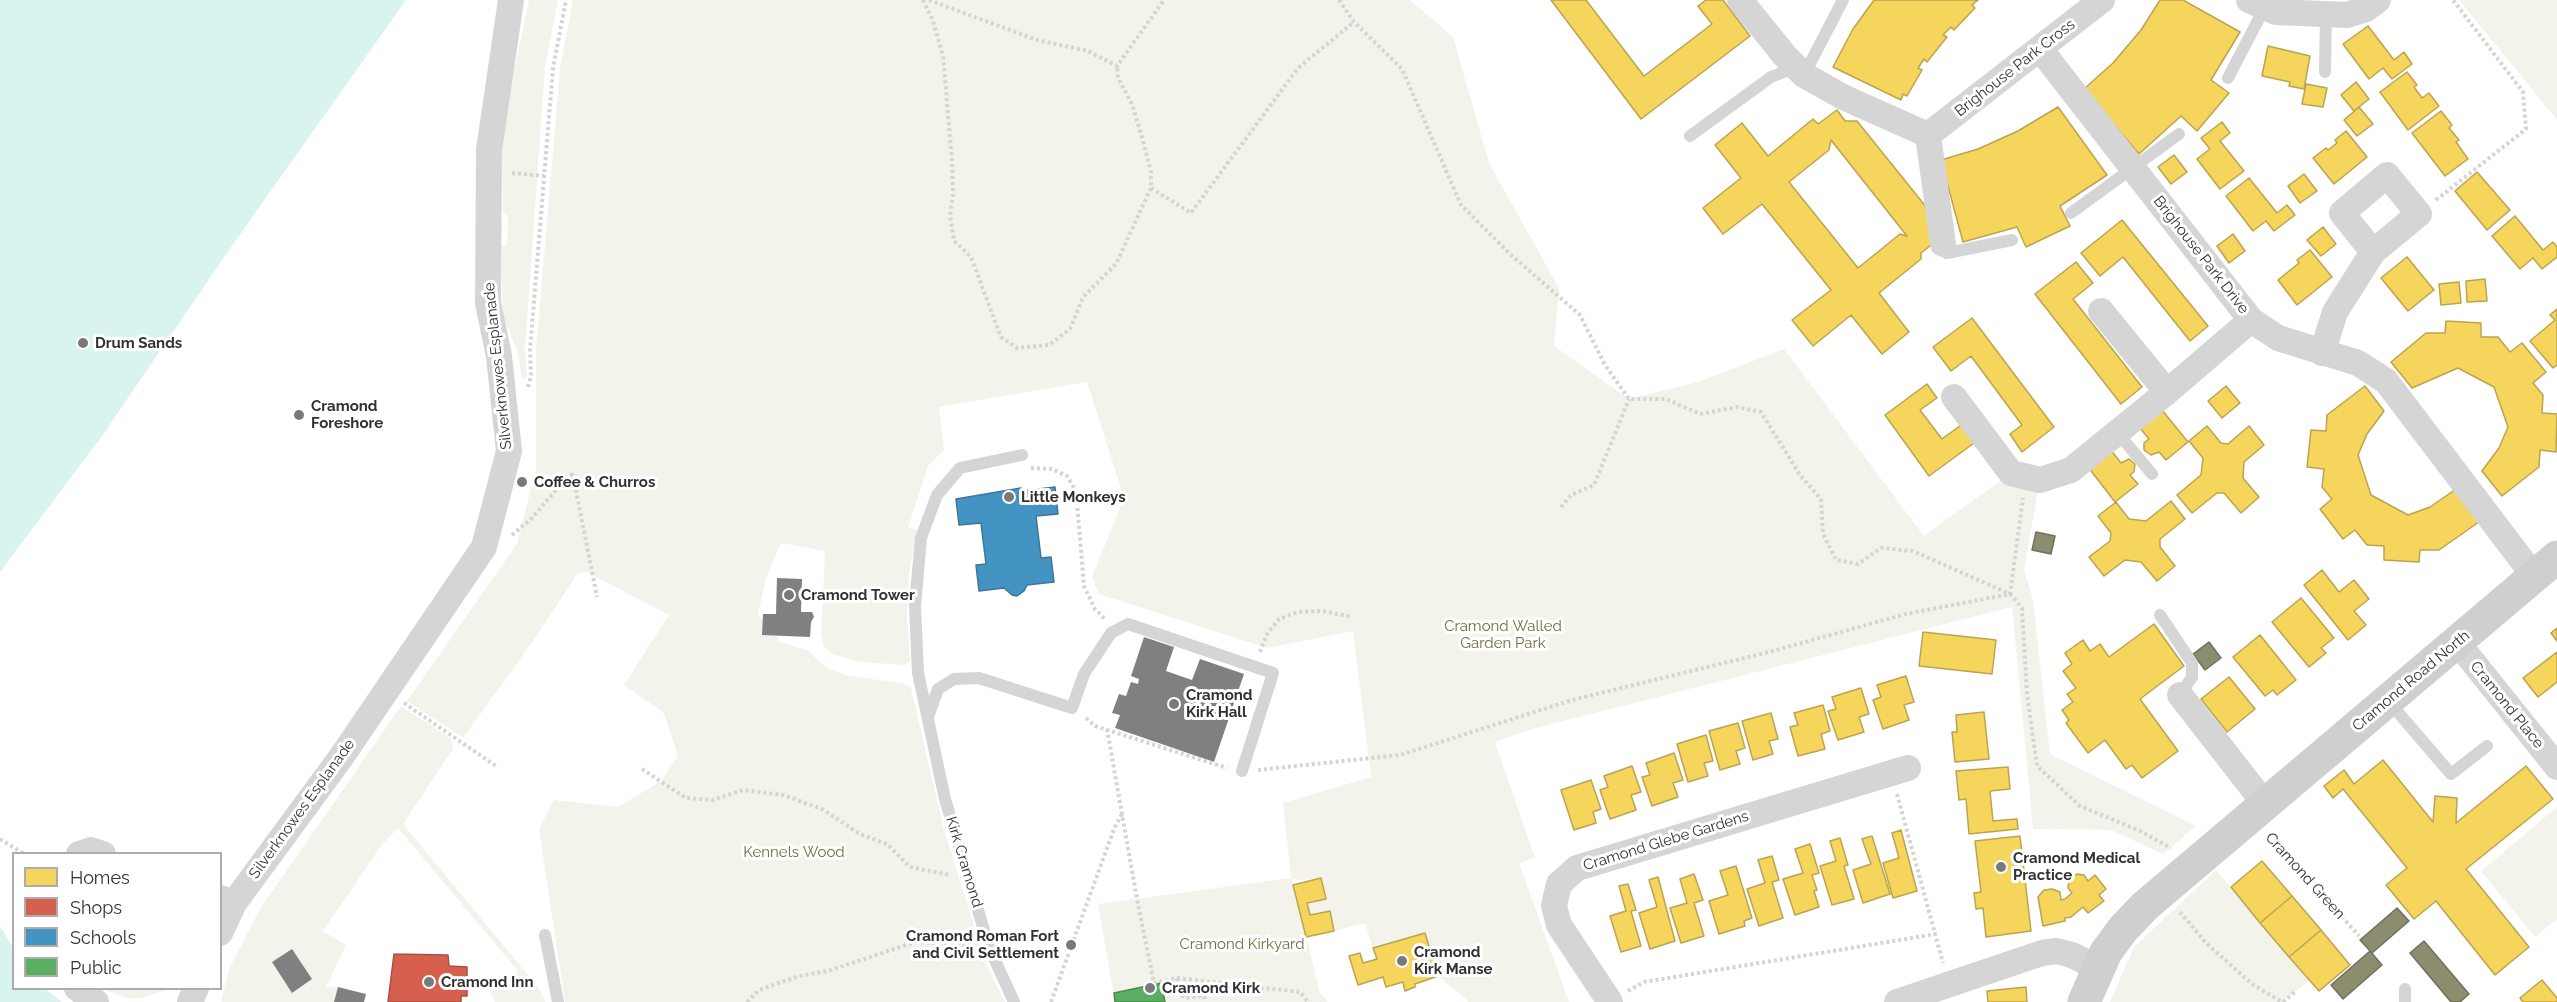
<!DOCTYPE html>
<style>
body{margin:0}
#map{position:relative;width:2557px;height:1002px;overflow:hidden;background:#fff;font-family:Raleway,sans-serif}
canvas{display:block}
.legend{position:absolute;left:12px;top:852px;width:210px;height:138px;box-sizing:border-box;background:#fff;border:2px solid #adadad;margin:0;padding:8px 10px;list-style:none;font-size:18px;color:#313131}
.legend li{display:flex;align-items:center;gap:12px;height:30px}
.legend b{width:30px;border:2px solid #adadad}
</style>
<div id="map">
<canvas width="2557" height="1002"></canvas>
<ul class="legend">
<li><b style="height:16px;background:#f6d55c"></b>Homes</li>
<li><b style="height:16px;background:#d6604d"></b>Shops</li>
<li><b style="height:16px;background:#4393c3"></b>Schools</li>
<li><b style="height:16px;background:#5aae61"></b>Public</li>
</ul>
</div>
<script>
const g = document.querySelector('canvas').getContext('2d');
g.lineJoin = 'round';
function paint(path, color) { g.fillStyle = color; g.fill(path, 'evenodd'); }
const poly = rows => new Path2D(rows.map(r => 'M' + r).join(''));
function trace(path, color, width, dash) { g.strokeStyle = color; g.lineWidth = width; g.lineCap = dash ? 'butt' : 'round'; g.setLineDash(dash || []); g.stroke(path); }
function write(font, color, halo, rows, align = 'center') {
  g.font = font + ' Raleway,sans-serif'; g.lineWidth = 6; g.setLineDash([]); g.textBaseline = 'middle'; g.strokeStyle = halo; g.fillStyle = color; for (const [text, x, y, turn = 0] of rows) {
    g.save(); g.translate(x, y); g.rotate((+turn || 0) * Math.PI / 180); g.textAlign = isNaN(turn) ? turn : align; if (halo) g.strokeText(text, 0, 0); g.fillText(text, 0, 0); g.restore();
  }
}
paint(poly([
 [529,0,558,0,545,68,525,350,527,377,522,379,518,353,504,319,502,301,502,247,507,244,508,218,503,212,502,151,507,105],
 [573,0,1410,0,1453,37,1489,163,1559,288,1554,346,1629,399,1698,382,1784,349,1924,536,2011,473,2040,480,2024,570,2033,600,2050,754,2196,826,2163,854,2111,830,2033,829,2012,607,1532,729,1495,742,1535,858,1519,863,1569,1002,1469,1002,1438,976,1425,934,1373,948,1365,923,1334,931,1330,911,1310,915,1307,903,1326,898,1321,879,1300,880,1292,878,1320,993,1328,1002,1115,1002,1098,904,1291,878,1283,803,1371,777,1353,631,1267,648,1099,594,1092,577,1124,498,1087,382,939,407,944,450,928,466,908,528,917,530,909,574,907,617,910,660,905,665,860,662,832,654,824,647,821,633,825,551,781,543,766,578,758,614,780,642,807,650,828,669,849,676,902,683,911,688,944,830,987,966,1005,1002,565,1002,539,829,554,800,618,807,661,781,678,756,664,713,624,685,669,615,587,572,578,573,533,641,463,738,407,701,517,544,536,469,536,350,560,68],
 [2459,0,2557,0,2557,120],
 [401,706,452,739,453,749,403,824,538,987,546,1002,495,1002,490,991,518,971,398,828,381,846,323,931,346,945,326,987,338,987,334,1002,221,1002,229,969,260,909],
 [2557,807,2557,919,2535,937,2481,871],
 [2216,870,2309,981,2282,1002,2110,1002,2134,947],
 [100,989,169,989,142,998,128,998]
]), '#f4f3eb');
paint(poly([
 [0,0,406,0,229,250,102,436,0,572],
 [0,926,13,948,14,988,46,989,62,1002,0,1002]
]), '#d9f4ef');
const homes = poly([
 [1551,0,1586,0,1644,76,1712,24,1698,6,1706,0,1723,0,1750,36,1641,119,1551,0],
 [1874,0,1978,0,1972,5,1975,8,1954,30,1951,27,1943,35,1947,37,1927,62,1924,59,1918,68,1922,70,1907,96,1903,94,1901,100,1833,67,1853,29,1874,0],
 [2160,0,2183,0,2240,32,2211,80,2229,93,2197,131,2181,116,2139,154,2084,89,2113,63,2141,30,2160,0],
 [2368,26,2394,60,2404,52,2412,64,2392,79,2383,68,2369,79,2343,44,2368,26],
 [2268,46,2310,56,2304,89,2289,86,2290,82,2262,76,2268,46],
 [2407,72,2417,85,2414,87,2422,98,2429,93,2439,106,2408,130,2380,92,2407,72],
 [2356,82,2369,99,2354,111,2341,95,2356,82],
 [2306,84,2327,88,2323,107,2302,104,2306,84],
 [2058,107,2107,175,2060,206,2070,226,2026,247,2017,227,1963,242,1941,160,1978,149,2018,131,2058,107],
 [2359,107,2373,124,2357,136,2344,120,2359,107],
 [1837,110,1845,121,1857,121,1935,218,1940,238,1921,253,1921,259,1879,293,1909,332,1882,354,1851,315,1813,346,1792,320,1831,290,1762,204,1723,234,1703,208,1741,178,1715,145,1742,123,1768,156,1813,119,1818,124,1837,110],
 [1831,140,1907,236,1900,234,1858,268,1789,182,1829,150,1831,140],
 [2441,111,2452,125,2449,128,2459,140,2456,142,2468,159,2445,176,2412,133,2441,111],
 [2222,122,2230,133,2220,141,2244,171,2220,189,2197,159,2210,149,2201,138,2222,122],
 [2346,131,2367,157,2334,184,2313,158,2326,148,2328,150,2337,143,2335,140,2346,131],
 [2174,155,2187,172,2171,184,2158,167,2174,155],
 [2477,172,2510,210,2487,230,2455,191,2477,172],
 [2304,174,2317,191,2300,203,2288,186,2304,174],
 [2249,178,2277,213,2287,205,2295,215,2274,231,2266,221,2253,231,2226,196,2249,178],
 [2515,216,2543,250,2553,242,2557,247,2557,257,2542,269,2533,258,2520,269,2492,236,2515,216],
 [2122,220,2208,326,2190,341,2123,257,2100,276,2081,253,2122,220],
 [2323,227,2336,244,2321,256,2307,240,2323,227],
 [2233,234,2245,251,2229,263,2217,246,2233,234],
 [2310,250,2332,277,2297,305,2278,280,2299,263,2297,260,2310,250],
 [2407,257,2434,290,2408,311,2381,278,2407,257],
 [2076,262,2093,283,2073,299,2142,387,2121,404,2035,294,2076,262],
 [2485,279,2487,301,2467,302,2466,281,2485,279],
 [2459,282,2461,303,2441,305,2439,284,2459,282],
 [2557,309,2557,365,2553,368,2530,341,2555,320,2550,315,2557,309],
 [1972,318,2054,427,2022,452,2010,434,2022,425,1971,356,1951,371,1933,347,1972,318],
 [2446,321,2481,323,2481,337,2498,337,2510,352,2522,343,2546,372,2533,383,2543,395,2542,413,2557,414,2556,452,2540,450,2539,467,2502,496,2482,471,2499,448,2508,427,2494,387,2458,368,2412,388,2391,362,2426,333,2445,333,2446,321],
 [1927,384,1937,398,1920,410,1942,439,1961,425,1974,443,1929,476,1885,415,1927,384],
 [2226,386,2240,403,2222,418,2208,401,2226,386],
 [2365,386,2384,411,2367,434,2358,455,2371,495,2408,515,2430,507,2456,489,2479,522,2439,550,2420,550,2419,562,2384,560,2384,546,2367,545,2355,530,2343,539,2320,509,2332,499,2322,487,2324,469,2307,467,2311,430,2326,431,2327,415,2365,386],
 [2157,404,2188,442,2166,460,2159,452,2151,455,2144,450,2144,443,2149,439,2135,422,2157,404],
 [2207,426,2221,443,2228,444,2249,426,2264,445,2244,462,2243,478,2259,497,2241,513,2224,493,2217,493,2192,513,2177,495,2201,475,2203,458,2189,441,2207,426],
 [2107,445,2121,463,2129,459,2135,464,2134,472,2130,475,2138,484,2115,502,2085,463,2107,445],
 [2171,501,2185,519,2160,539,2160,547,2175,566,2157,581,2141,562,2125,560,2104,576,2089,557,2110,541,2111,533,2098,516,2116,502,2129,519,2146,521,2171,501],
 [2322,570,2339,592,2354,580,2369,599,2354,611,2366,625,2348,640,2304,585,2322,570],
 [2301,598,2334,638,2321,648,2326,653,2309,667,2272,622,2301,598],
 [2154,624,2184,666,2140,699,2178,751,2142,778,2132,765,2126,769,2105,740,2088,753,2066,723,2069,720,2062,710,2073,702,2067,694,2076,688,2063,671,2072,664,2065,653,2083,640,2090,651,2100,644,2109,657,2154,624],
 [2557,628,2557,641,2551,633,2557,628],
 [1923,632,1996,640,1992,674,1919,666,1923,632],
 [2260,635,2296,680,2277,695,2273,690,2265,696,2233,657,2260,635],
 [2557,652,2557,682,2538,697,2523,678,2557,652],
 [1906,676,1914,702,1904,705,1909,720,1883,729,1873,700,1881,697,1877,685,1906,676],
 [2229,677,2255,709,2227,732,2201,699,2229,677],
 [1861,688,1869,714,1859,717,1864,732,1838,740,1828,711,1836,709,1832,697,1861,688],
 [1823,705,1830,731,1821,734,1825,749,1798,756,1790,727,1798,725,1794,713,1823,705],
 [1984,712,1989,759,1955,762,1952,732,1957,732,1956,715,1984,712],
 [1771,713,1778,739,1769,741,1773,754,1753,760,1742,721,1771,713],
 [1738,723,1745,748,1736,751,1740,764,1720,770,1709,731,1738,723],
 [1706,735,1713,761,1704,763,1708,776,1688,782,1677,744,1706,735],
 [1674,753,1683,780,1673,783,1678,797,1652,806,1642,777,1650,775,1646,763,1674,753],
 [2383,760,2433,822,2435,796,2457,798,2456,823,2526,766,2553,799,2466,869,2529,947,2495,975,2436,901,2414,919,2386,885,2407,868,2343,789,2333,798,2324,786,2344,770,2354,784,2383,760],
 [1632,766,1641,792,1631,795,1636,810,1610,819,1600,790,1608,787,1604,776,1632,766],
 [2008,767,2010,789,1990,791,1993,821,2017,819,2018,829,1969,834,1966,799,1959,800,1956,771,2008,767],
 [1591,780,1601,809,1593,812,1596,823,1574,830,1561,790,1591,780],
 [1901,830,1917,891,1893,898,1883,863,1899,858,1892,833,1901,830],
 [1872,836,1890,894,1863,903,1853,870,1871,864,1862,839,1872,836],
 [2020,836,2031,931,1986,937,1983,908,1976,909,1974,893,1981,892,1975,841,2020,836],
 [1840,838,1848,865,1844,866,1854,899,1832,905,1820,866,1836,861,1830,841,1840,838],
 [1810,844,1819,873,1812,875,1817,890,1814,891,1819,907,1795,915,1783,879,1803,873,1795,849,1810,844],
 [1772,856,1779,880,1772,882,1783,918,1759,926,1747,889,1765,883,1758,860,1772,856],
 [2262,861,2292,896,2260,923,2231,887,2262,861],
 [1736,866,1752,918,1744,921,1745,926,1719,934,1709,901,1728,895,1720,871,1736,866],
 [1694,874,1703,900,1694,903,1704,936,1681,943,1670,908,1687,903,1680,879,1694,874],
 [2077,874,2084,875,2088,881,2095,875,2106,889,2099,895,2104,901,2088,913,2083,907,2071,917,2065,918,2065,921,2043,926,2038,897,2044,890,2052,889,2060,892,2061,900,2065,899,2072,893,2068,888,2069,880,2077,874],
 [1658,877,1675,941,1650,949,1639,913,1657,907,1649,880,1658,877],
 [1321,878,1326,899,1307,903,1310,915,1330,911,1334,931,1306,937,1293,885,1321,878],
 [1628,884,1636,910,1631,911,1641,946,1621,952,1610,916,1626,911,1619,886,1628,884],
 [2292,896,2321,930,2289,957,2260,923,2292,896],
 [2321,930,2350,965,2319,991,2289,957,2321,930],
 [1425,933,1438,976,1415,984,1415,987,1405,991,1403,982,1386,987,1383,977,1358,985,1349,956,1360,953,1363,963,1377,959,1373,948,1425,933],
 [2542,980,2557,998,2557,1002,2523,1002,2520,998,2542,980],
 [2026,987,2027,1002,1988,1002,1987,991,2026,987]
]);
paint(homes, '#f6d55c');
trace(homes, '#bba44f', 1.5);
const shops = poly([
 [394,954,448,955,449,966,467,967,467,996,461,996,461,1002,388,1002,394,954]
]);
paint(shops, '#d6604d');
trace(shops, '#a45245', 1.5);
const schools = poly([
 [1055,487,1058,514,1036,516,1041,558,1051,557,1054,582,1027,585,1024,591,1017,596,1012,595,1004,588,979,591,976,565,986,564,981,523,959,525,956,499,1021,488,1021,491,1055,487]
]);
paint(schools, '#4393c3');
trace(schools, '#3e7697', 1.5);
const public = poly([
 [1161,983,1165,1002,1115,1002,1114,993,1161,983]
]);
paint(public, '#5aae61');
trace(public, '#4e8853', 1.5);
const industry = poly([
 [2036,532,2055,536,2051,554,2032,550,2036,532],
 [2209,642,2221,658,2205,670,2193,654,2209,642],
 [2397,908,2409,921,2372,953,2360,940,2397,908],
 [2424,941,2469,994,2460,1002,2451,1002,2410,953,2424,941],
 [2370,951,2382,965,2343,999,2331,985,2370,951]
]);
paint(industry, '#8c8c6e');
trace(industry, '#71715c', 1.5);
paint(poly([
 [777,578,802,579,801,612,812,612,814,617,811,622,810,637,762,635,763,614,776,614],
 [1144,637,1174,647,1166,671,1192,680,1200,659,1244,674,1214,762,1115,728,1120,715,1112,713,1119,694,1126,696,1131,682,1138,684,1139,679,1131,676],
 [292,949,312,979,292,993,272,962],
 [338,987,366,994,364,1002,334,1002]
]), '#808080');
trace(poly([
 [923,0,933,21,943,56,952,160,953,195,950,215,954,241,971,257,1001,337,1017,348,1049,345,1070,329,1083,297,1116,264,1151,188,1151,172,1142,137,1132,104,1118,78,1117,66],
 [929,0,1037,40,1088,51,1117,66,1164,0],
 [1339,0,1354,22,1402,69,1461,205,1510,254,1580,315,1605,365,1629,399,1666,399,1700,414,1737,407,1761,412,1800,475,1821,499,1823,534,1836,560,1858,564,1881,548,1913,551,2010,594,2023,498],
 [512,173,544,176],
 [1151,188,1191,213,1298,68,1354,22],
 [2436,200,2526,129,2523,92,2453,0],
 [528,387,531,377,530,350,553,68,566,0],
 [1031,468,1052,469,1067,476,1076,491,1084,586,1095,609,1105,619],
 [1561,507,1571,495,1594,485,1629,399],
 [512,535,531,519,569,475,573,475,597,597],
 [1260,652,1267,634,1279,619,1298,612,1323,611,1352,617],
 [404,703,496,766],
 [1086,718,1095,726,1227,768],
 [1107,729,1137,899,1154,983,1177,978,1180,993,1184,998,1204,996,1206,1002],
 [642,769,686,798,713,800,743,790,783,795,822,809,860,834,887,844,910,867,950,875],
 [1258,770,1400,755,1572,700,1769,652,1906,614,2010,594,2022,608,2027,694,2037,766,2080,806,2140,831,2171,848],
 [1897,794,1943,963],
 [2270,836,2359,936],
 [0,839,24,854],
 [2180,912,2206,943,2252,984,2282,1002],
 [1177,978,1300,992,1308,1002],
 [1628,991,1644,982,1936,934],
 [747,1002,759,990,799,976,828,971,915,942,971,946],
 [1051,1002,1114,829,1122,814],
 [2283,1002,2296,991]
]), '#d4d4d4', 4, [3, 3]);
trace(poly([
 [2325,72,2326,14],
 [1804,75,1843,0],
 [2228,78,2265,7],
 [1690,136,1771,77,1796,67],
 [2071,213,2179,134],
 [1943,244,1947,253,2012,240],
 [2117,432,2152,474],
 [2160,615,2192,663,2192,677,2180,695],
 [2389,702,2451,774,2487,746],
 [928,717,938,689,954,679,979,678,1072,708,1084,674,1111,633,1128,624,1273,673,1242,771],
 [545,935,558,1002],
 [2405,989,2405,1002],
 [1014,1002,989,947,945,799,918,673,915,606,921,538,937,495,960,468,1022,455]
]), '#d5d5d5', 12);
trace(poly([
 [1740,0,1785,56,1804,75,1843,97,1928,135,1943,244],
 [2249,0,2276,12,2347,15,2366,9,2378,0],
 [2040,49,2251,320,2278,338,2358,363,2386,381,2534,576],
 [1928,135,2102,0],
 [2387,175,2419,214,2373,252,2342,213,2387,175],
 [2101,311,2167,392],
 [2322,353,2335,312,2373,252],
 [1954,397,2011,473,2040,480,2071,470,2167,392,2251,320],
 [2457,642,2557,767],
 [2180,695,2265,804],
 [79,854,91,850,103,854],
 [220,898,234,903,342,756,484,547,509,451,499,356,488,303,489,150,511,0],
 [220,933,234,903],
 [77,988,96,1002],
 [190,1002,196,988],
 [1610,1002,1559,925,1554,906,1559,884,1577,868,1908,768],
 [1897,1002,2042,953,2057,951,2072,955,2098,968]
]), '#d5d5d5', 26);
trace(poly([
 [2084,1002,2106,952,2123,929,2145,906,2557,557]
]), '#cfcfcf', 33);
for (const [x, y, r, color] of [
 [83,343,6,"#797979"],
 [299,415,6,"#797979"],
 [522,482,6,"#797979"],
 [1009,497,6,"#797979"],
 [789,595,6,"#797979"],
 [1174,704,6,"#797979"],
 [2001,867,6,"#797979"],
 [1071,945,6,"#797979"],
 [1402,961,6,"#797979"],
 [429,982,6,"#797979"],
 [1150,988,6,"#797979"]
]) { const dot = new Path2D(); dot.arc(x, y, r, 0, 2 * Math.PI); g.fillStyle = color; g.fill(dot); trace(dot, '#fff', 2); }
write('15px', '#313131', '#fff', [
 ["Brighouse Park Cross",2015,68,-38],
 ["Brighouse Park Drive",2201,255,52],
 ["Silverknowes Esplanade",498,366,-96],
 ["Cramond Road North",2411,681,-40],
 ["Cramond Place",2507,705,51],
 ["Silverknowes Esplanade",302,809,-54],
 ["Cramond Glebe Gardens",1666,841,-17],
 ["Kirk Cramond",964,862,73],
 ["Cramond Green",2305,876,48]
]);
write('bold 15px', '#313131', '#fff', [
 ["Drum Sands",95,343],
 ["Cramond",311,406],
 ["Foreshore",311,423],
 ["Coffee & Churros",534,482],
 ["Little Monkeys",1021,497],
 ["Cramond Tower",801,595],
 ["Cramond",1186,695],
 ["Kirk Hall",1186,712],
 ["Cramond Medical",2013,858],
 ["Practice",2013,875],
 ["Cramond Roman Fort",1059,936,"right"],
 ["and Civil Settlement",1059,953,"right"],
 ["Cramond",1414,952],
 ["Kirk Manse",1414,969],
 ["Cramond Inn",441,982],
 ["Cramond Kirk",1162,988]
], 'left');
write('15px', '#706e3a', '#fff', [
 ["Cramond Walled",1503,626],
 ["Garden Park",1503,643],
 ["Kennels Wood",794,852],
 ["Cramond Kirkyard",1242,944]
]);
</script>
